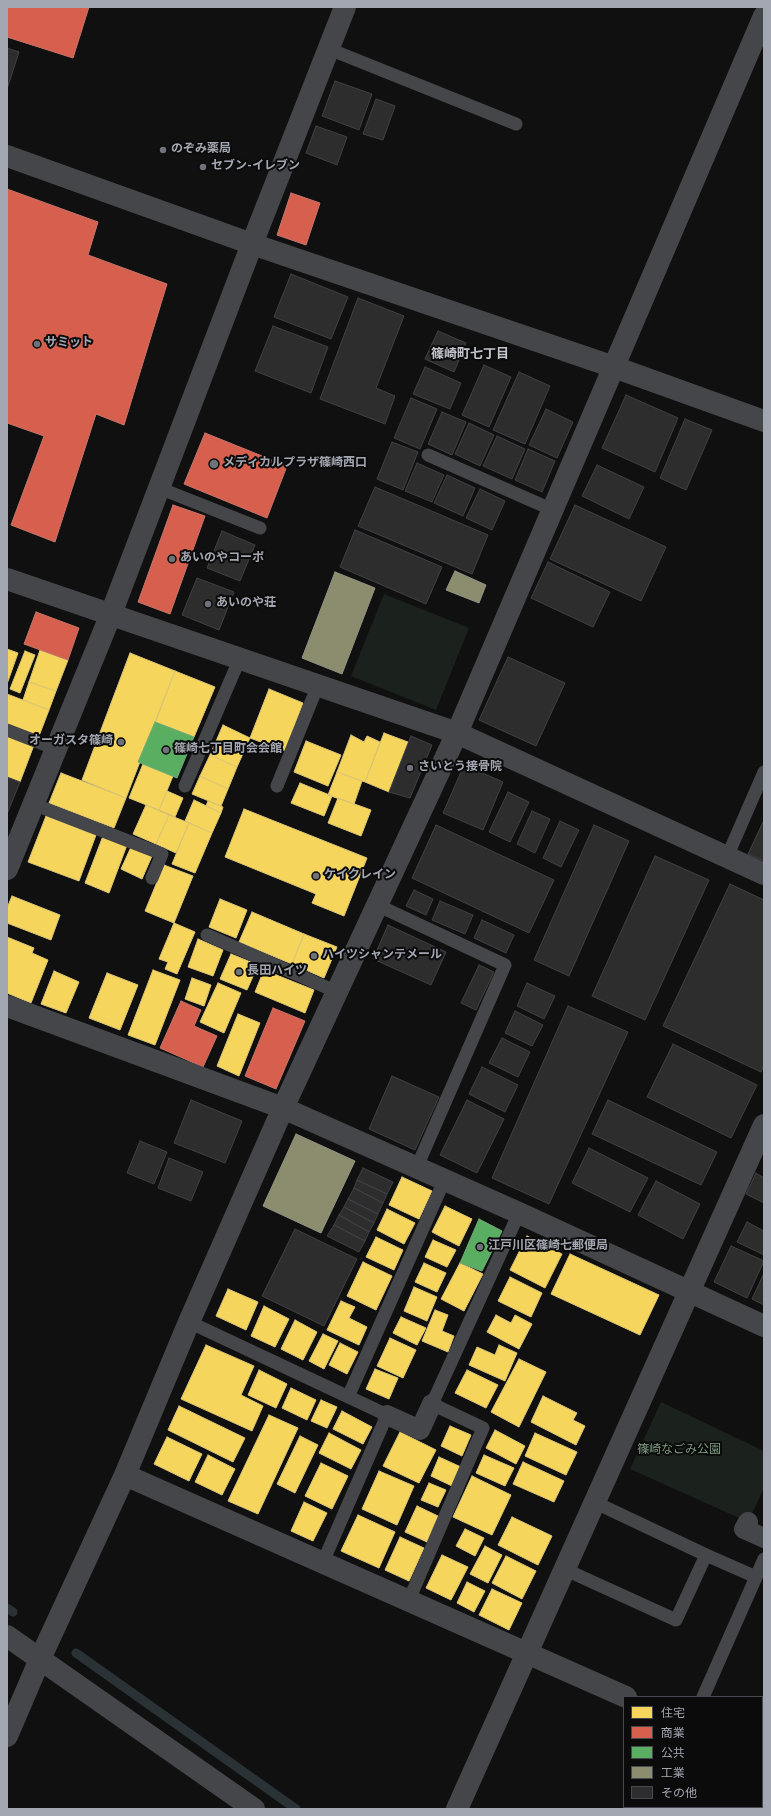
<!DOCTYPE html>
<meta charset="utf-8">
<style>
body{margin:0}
#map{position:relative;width:771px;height:1816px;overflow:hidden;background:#101011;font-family:Overpass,"Noto Sans JP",sans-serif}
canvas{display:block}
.frame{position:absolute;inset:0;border:8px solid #a3a7b1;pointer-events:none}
.legend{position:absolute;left:623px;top:1696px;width:140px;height:112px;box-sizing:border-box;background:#0b0b0c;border:1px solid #48494e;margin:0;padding:5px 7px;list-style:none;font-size:12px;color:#a3a7b1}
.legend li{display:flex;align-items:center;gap:8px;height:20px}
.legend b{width:20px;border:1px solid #48494e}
</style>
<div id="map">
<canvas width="771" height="1816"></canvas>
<div class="frame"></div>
<ul class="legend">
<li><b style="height:11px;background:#f6d55c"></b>住宅</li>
<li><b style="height:11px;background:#d6604d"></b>商業</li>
<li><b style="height:11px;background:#5aae61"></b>公共</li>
<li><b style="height:11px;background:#8c8c6e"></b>工業</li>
<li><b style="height:11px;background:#2d2d2e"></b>その他</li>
</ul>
</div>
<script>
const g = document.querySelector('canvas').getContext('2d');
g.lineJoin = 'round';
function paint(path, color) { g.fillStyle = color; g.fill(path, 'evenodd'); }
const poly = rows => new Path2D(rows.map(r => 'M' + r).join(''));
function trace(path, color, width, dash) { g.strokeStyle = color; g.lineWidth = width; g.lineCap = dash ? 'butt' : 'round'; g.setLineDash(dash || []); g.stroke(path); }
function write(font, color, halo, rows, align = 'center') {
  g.font = font + ' Overpass,"Noto Sans JP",sans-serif'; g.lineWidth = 4; g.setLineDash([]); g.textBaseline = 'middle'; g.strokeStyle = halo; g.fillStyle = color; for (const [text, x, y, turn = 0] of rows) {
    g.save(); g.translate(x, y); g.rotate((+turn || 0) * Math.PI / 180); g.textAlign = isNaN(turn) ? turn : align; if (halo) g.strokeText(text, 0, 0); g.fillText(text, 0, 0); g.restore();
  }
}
paint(poly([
 [384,594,469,628,436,710,351,676],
 [661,1402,764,1451,764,1488,748,1522,630,1469]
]), '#1b211c');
const homes = poly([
 [7,649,18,653,7,684,7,649],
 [40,650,68,660,56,691,29,682,40,650],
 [25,651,35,655,20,693,10,689,25,651],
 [130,653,175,671,126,798,82,780,130,653],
 [175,671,215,687,194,737,155,722,175,671],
 [29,682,56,691,49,710,23,700,29,682],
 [269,689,303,703,285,751,250,738,269,689],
 [7,694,49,710,39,736,7,724,7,694],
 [223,725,250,738,237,767,210,755,223,725],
 [384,733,408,742,389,792,365,782,384,733],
 [7,735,34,745,20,782,7,777,7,735],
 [351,735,364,742,367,736,380,742,365,782,337,772,351,735],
 [306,741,341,755,328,786,294,772,306,741],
 [210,755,237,767,228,789,200,776,210,755],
 [143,764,173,776,159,810,129,798,143,764],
 [337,772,362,781,354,804,328,795,337,772],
 [61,773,126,798,114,828,49,803,61,773],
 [200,776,228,789,221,806,192,794,200,776],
 [300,783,332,796,324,816,291,803,300,783],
 [167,791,183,798,175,817,159,810,167,791],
 [338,798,371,810,361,836,328,823,338,798],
 [194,800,221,813,212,833,185,821,194,800],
 [208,801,223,807,221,813,206,806,208,801],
 [146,805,169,815,156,844,133,834,146,805],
 [244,809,367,858,344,916,312,903,316,894,225,857,244,809],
 [169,815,189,823,176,853,156,844,169,815],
 [46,816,96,835,79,881,28,862,46,816],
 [189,823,212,833,195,873,172,864,189,823],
 [103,836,127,845,109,893,85,883,103,836],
 [131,847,152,856,142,879,121,869,131,847],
 [164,865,193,876,174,923,145,911,164,865],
 [12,896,60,915,51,940,7,923,7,908,12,896],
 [220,899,247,910,236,938,209,927,220,899],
 [252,912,304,934,292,964,239,942,252,912],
 [174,923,195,932,177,974,165,969,168,962,159,959,174,923],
 [304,934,337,947,324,978,292,964,304,934],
 [7,937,34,948,32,953,48,960,31,1003,7,993,7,937],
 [198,939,223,950,213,976,188,967,198,939],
 [231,954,258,965,247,990,220,979,231,954],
 [153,970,180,980,155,1045,128,1035,153,970],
 [264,970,314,990,305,1013,255,992,264,970],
 [54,971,79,982,66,1013,41,1004,54,971],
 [107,973,138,985,120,1030,89,1018,107,973],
 [192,978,211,985,204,1006,185,999,192,978],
 [218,983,241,993,224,1033,200,1022,218,983],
 [238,1014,260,1023,239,1076,217,1066,238,1014],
 [402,1177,432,1191,419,1219,389,1205,402,1177],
 [445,1206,472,1219,459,1246,432,1232,445,1206],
 [387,1209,415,1223,404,1244,377,1230,387,1209],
 [527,1236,562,1254,545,1288,510,1270,527,1236],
 [376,1237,403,1250,394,1270,366,1257,376,1237],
 [433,1240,456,1250,447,1267,425,1257,433,1240],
 [570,1254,659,1295,640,1335,551,1294,570,1254],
 [363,1262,392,1276,376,1310,347,1296,363,1262],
 [424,1263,446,1273,437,1292,415,1282,424,1263],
 [460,1263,483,1274,464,1311,441,1299,460,1263],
 [510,1277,542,1293,531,1317,498,1301,510,1277],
 [414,1287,437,1297,427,1321,404,1311,414,1287],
 [228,1289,258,1302,246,1330,216,1316,228,1289],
 [341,1301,355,1307,349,1318,367,1327,359,1345,327,1330,341,1301],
 [264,1306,289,1319,275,1347,251,1336,264,1306],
 [435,1310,448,1315,442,1331,454,1336,448,1352,422,1341,435,1310],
 [496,1315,511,1323,515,1315,532,1324,519,1349,487,1332,496,1315],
 [401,1317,426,1328,417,1345,393,1333,401,1317],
 [295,1320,317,1332,303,1360,281,1349,295,1320],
 [323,1334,338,1341,324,1369,309,1361,323,1334],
 [390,1338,416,1350,403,1378,377,1366,390,1338],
 [340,1343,358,1352,347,1374,329,1365,340,1343],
 [206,1345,254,1366,241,1395,263,1406,252,1431,181,1399,206,1345],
 [499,1345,517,1353,505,1381,469,1365,477,1347,495,1355,499,1345],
 [519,1359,546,1372,519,1427,491,1412,519,1359],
 [375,1369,398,1378,389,1399,366,1389,375,1369],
 [259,1370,287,1384,276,1408,248,1395,259,1370],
 [467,1370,498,1385,486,1408,455,1393,467,1370],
 [291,1388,316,1400,307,1420,282,1408,291,1388],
 [543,1396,577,1413,573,1420,585,1426,576,1445,531,1422,543,1396],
 [321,1400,337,1407,327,1428,311,1421,321,1400],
 [179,1406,245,1438,233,1462,168,1430,179,1406],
 [342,1411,372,1427,363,1444,333,1429,342,1411],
 [269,1415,298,1428,258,1514,228,1501,269,1415],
 [450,1426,471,1435,462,1456,441,1446,450,1426],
 [495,1430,525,1446,516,1464,486,1448,495,1430],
 [400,1432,436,1450,419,1483,383,1466,400,1432],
 [329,1433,361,1450,351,1469,319,1453,329,1433],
 [535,1433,577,1452,566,1475,525,1456,535,1433],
 [300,1436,318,1445,295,1493,277,1484,300,1436],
 [167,1437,202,1454,189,1481,154,1464,167,1437],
 [208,1455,235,1469,222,1495,195,1482,208,1455],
 [484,1455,514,1468,505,1486,476,1473,484,1455],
 [439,1457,461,1467,452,1486,431,1476,439,1457],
 [523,1462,564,1481,554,1502,513,1484,523,1462],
 [321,1463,348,1476,332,1509,305,1496,321,1463],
 [379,1471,414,1486,397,1525,362,1509,379,1471],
 [472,1476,511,1495,492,1535,453,1517,472,1476],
 [429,1483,446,1490,438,1507,421,1500,429,1483],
 [304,1502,327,1513,313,1541,291,1531,304,1502],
 [417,1506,438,1516,427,1542,405,1532,417,1506],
 [358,1515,395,1532,379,1568,341,1551,358,1515],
 [512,1517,552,1536,538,1565,498,1545,512,1517],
 [465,1529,484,1538,475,1556,456,1546,465,1529],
 [400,1537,424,1548,409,1581,385,1570,400,1537],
 [485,1546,502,1555,488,1583,470,1574,485,1546],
 [442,1555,468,1567,451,1600,426,1588,442,1555],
 [506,1556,536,1571,522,1599,492,1583,506,1556],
 [467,1582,485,1591,474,1612,457,1603,467,1582],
 [492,1589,522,1603,509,1630,479,1615,492,1589]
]);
paint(homes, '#f6d55c');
trace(homes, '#ddc776', 1);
const shops = poly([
 [7,7,89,7,73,58,7,37,7,7],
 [7,189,98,222,88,255,167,284,124,425,96,414,55,542,11,525,44,436,7,423,7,189],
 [291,193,320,203,306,245,277,235,291,193],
 [205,433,287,466,267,518,184,484,205,433],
 [173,505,205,516,170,614,138,602,173,505],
 [36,612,79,628,68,660,24,644,36,612],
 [181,1001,201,1010,194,1026,217,1036,203,1067,160,1048,181,1001],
 [273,1008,305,1021,276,1089,245,1076,273,1008]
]);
paint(shops, '#d6604d');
trace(shops, '#c7756b', 1);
const public = poly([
 [155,722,194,737,177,778,138,762,155,722],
 [479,1219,502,1231,482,1271,460,1263,479,1219]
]);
paint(public, '#5aae61');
trace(public, '#70ac79', 1);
const industry = poly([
 [455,571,486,585,479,603,446,590,455,571],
 [335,572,375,588,342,674,302,658,335,572],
 [296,1134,355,1161,321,1233,263,1206,296,1134]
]);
paint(industry, '#8c8c6e');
trace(industry, '#939482', 1);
trace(poly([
 [7,1608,13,1612],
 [76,1653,296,1809]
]), '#2a3236', 9);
const building = poly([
 [7,48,19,52,7,89,7,48],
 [335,81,372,94,359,130,322,116,335,81],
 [376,99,395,106,383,140,363,134,376,99],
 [316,126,347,137,337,165,306,153,316,126],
 [291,274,348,297,331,339,274,317,291,274],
 [358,298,404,316,376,388,395,396,385,424,320,399,358,298],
 [273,326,328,347,311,393,255,371,273,326],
 [438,331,466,343,454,372,425,359,438,331],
 [484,365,511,377,489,427,462,415,484,365],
 [425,367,461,383,450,409,413,394,425,367],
 [519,372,550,386,525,444,493,430,519,372],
 [626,395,678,418,655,472,602,448,626,395],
 [411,398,437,409,420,449,394,438,411,398],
 [546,409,573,422,557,458,529,445,546,409],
 [442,412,466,422,452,455,428,444,442,412],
 [685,419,712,430,686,490,660,478,685,419],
 [469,423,494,435,480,466,455,454,469,423],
 [497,436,525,449,512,479,483,466,497,436],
 [392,442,418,452,403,490,377,479,392,442],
 [528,449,555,461,542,492,515,480,528,449],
 [417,463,444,475,432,502,405,491,417,463],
 [597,465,644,487,629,519,582,496,597,465],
 [447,475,475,488,463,516,434,503,447,475],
 [375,487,488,535,472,574,358,526,375,487],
 [480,489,505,501,492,530,466,518,480,489],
 [575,505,666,547,641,601,550,559,575,505],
 [355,530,442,567,426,604,340,567,355,530],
 [222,531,255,545,240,581,207,568,222,531],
 [548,562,610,592,593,627,531,598,548,562],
 [197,578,234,592,219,630,182,615,197,578],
 [508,657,565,683,536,746,479,720,508,657],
 [411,736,432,745,410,798,389,792,411,736],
 [464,765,503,782,483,830,443,813,464,765],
 [7,777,20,782,7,814,7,777],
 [508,792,529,802,510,842,489,832,508,792],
 [532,811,550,819,535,853,517,844,532,811],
 [764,820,764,861,748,854,764,820],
 [560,821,579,830,561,867,543,858,560,821],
 [436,825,554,880,529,933,412,878,436,825],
 [594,825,629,841,569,976,534,960,594,825],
 [655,856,709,880,645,1020,592,996,655,856],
 [730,884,764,900,764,1065,761,1072,663,1026,730,884],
 [414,890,433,899,426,915,406,906,414,890],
 [440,901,473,915,465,934,432,920,440,901],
 [482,920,514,935,506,953,474,938,482,920],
 [388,925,446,952,431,985,373,959,388,925],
 [479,965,494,972,476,1010,461,1003,479,965],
 [527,983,555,996,544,1019,517,1006,527,983],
 [568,1006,628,1032,549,1204,492,1178,568,1006],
 [515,1011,543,1025,532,1046,505,1033,515,1011],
 [502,1038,530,1052,518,1077,489,1063,502,1038],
 [673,1044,757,1085,731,1138,647,1097,673,1044],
 [482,1067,518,1085,505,1112,469,1094,482,1067],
 [392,1076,439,1097,415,1150,369,1129,392,1076],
 [191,1100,242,1121,225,1163,174,1143,191,1100],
 [467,1100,504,1119,477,1173,440,1155,467,1100],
 [608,1100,717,1152,701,1185,592,1134,608,1100],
 [140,1141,167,1152,154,1184,127,1173,140,1141],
 [589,1148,648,1178,630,1212,572,1183,589,1148],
 [169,1158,203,1172,191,1201,158,1188,169,1158],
 [363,1168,393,1182,387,1194,357,1180,363,1168],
 [756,1173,764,1178,764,1203,746,1194,756,1173],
 [357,1180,387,1194,383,1203,354,1188,357,1180],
 [656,1181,700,1204,683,1239,638,1215,656,1181],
 [354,1188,383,1203,378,1214,348,1199,354,1188],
 [348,1199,378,1214,374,1223,344,1207,348,1199],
 [344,1207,374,1223,369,1232,339,1215,344,1207],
 [339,1215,369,1232,365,1241,334,1225,339,1215],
 [747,1222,764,1231,764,1255,737,1242,747,1222],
 [334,1225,365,1241,359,1252,327,1236,334,1225],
 [295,1229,357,1259,324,1326,262,1296,295,1229],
 [731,1246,764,1261,747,1298,714,1282,731,1246],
 [764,1273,764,1305,752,1299,764,1273]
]);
paint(building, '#2d2d2e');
trace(building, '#404144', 1);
trace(poly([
 [329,49,516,124],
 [428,455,553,510],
 [159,488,260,528],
 [7,730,56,749],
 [185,786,240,658],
 [277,786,318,685],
 [33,804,162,854,152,878],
 [727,857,764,772],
 [377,905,505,965,416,1169],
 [207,935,337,992],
 [189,1322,387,1415,323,1562],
 [348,1397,444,1181],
 [594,1502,706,1555],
 [564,1569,676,1620,706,1555,756,1577],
 [409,1600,483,1428,432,1404,519,1213],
 [703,1697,764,1559],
 [762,1728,764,1723]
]), '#45464a', 13);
trace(poly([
 [387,1415,420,1430,432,1404],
 [748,1522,744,1529,764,1538]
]), '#45464a', 20);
trace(poly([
 [7,156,252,244,614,367,764,421],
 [7,579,457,733,764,874],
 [7,869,111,614,252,244,345,7],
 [7,1006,283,1108,519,1213,764,1326],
 [125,1475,626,1697],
 [7,1736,40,1659,125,1475,189,1322,283,1108,457,733,764,16],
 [762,1759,764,1760],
 [457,1809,764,1125]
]), '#45464a', 22);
trace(poly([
 [7,1636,254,1809]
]), '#45464a', 22);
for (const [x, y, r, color] of [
 [163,150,4,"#707279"],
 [203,167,4,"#707279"],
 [37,344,4,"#707279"],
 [214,464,5,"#707279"],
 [172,559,4,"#707279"],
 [208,604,4,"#707279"],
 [121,742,4,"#707279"],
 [166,750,4,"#707279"],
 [410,768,4,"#707279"],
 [316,876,4,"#707279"],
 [314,956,4,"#707279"],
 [239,972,4,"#707279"],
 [480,1247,4,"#707279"]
]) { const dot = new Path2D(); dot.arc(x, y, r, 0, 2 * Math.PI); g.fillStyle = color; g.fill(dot); trace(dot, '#0b0b0c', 1.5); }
write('bold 12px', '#a3a7b1', '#0b0b0c', [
 ["のぞみ薬局",171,150],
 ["セブン-イレブン",211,167],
 ["サミット",45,344],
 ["メディカルプラザ篠崎西口",223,464],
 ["あいのやコーポ",180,559],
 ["あいのや荘",216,604],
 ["オーガスタ篠崎",113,742,"right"],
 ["篠崎七丁目町会会館",174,750],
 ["さいとう接骨院",418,768],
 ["ケイクレイン",324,876],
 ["ハイツシャンテメール",322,956],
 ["長田ハイツ",247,972],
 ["江戸川区篠崎七郵便局",488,1247]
], 'left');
write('12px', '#7c9a7d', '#0b0b0c', [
 ["篠崎なごみ公園",679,1451]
]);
write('bold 13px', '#c3c6cd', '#0b0b0c', [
 ["篠崎町七丁目",470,355]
]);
</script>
